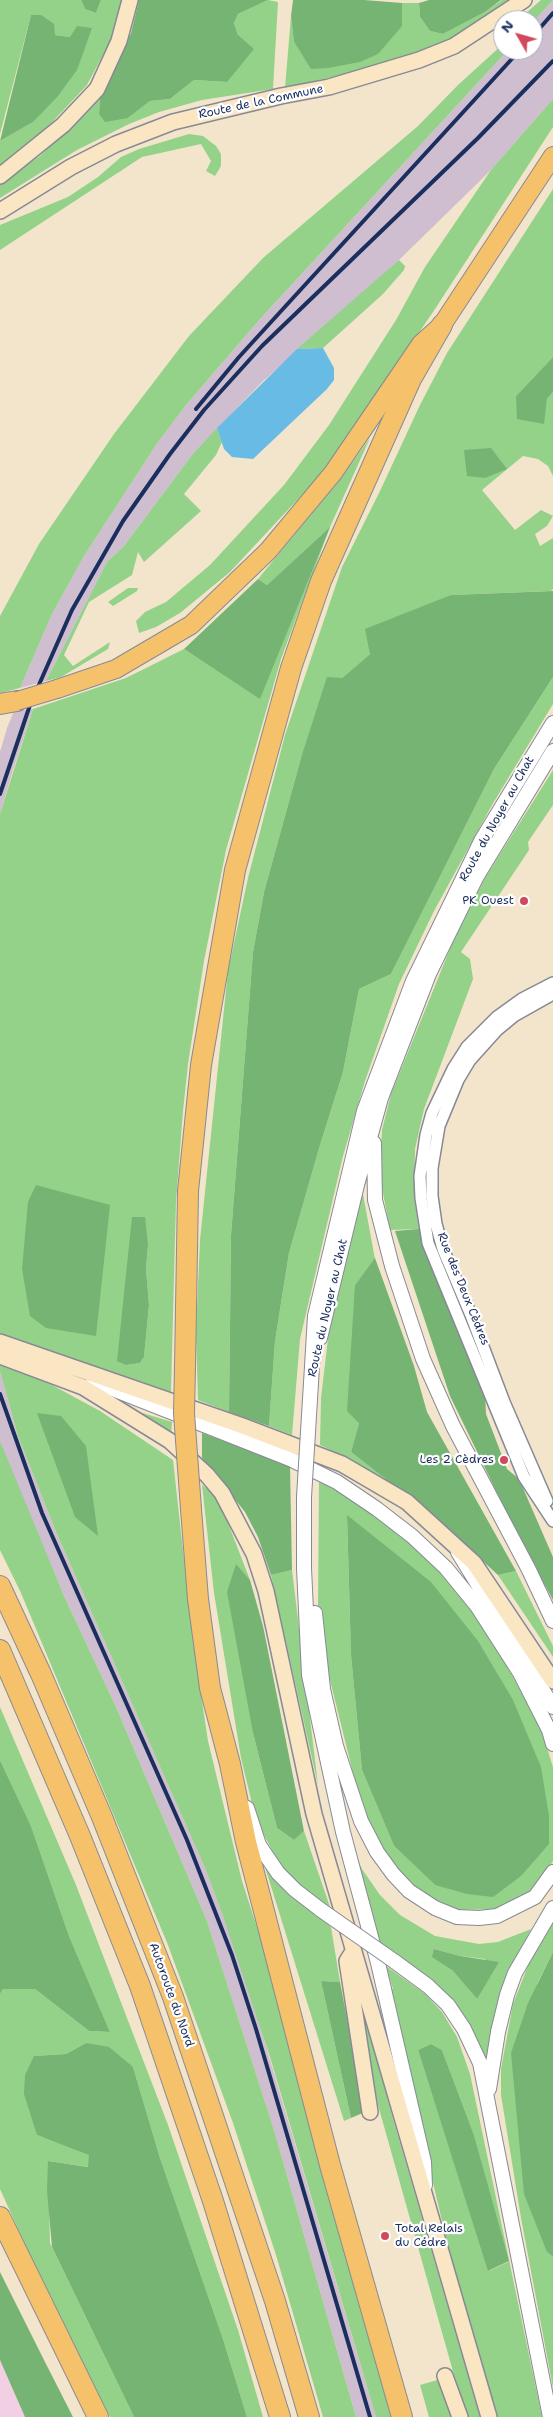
<!DOCTYPE html>
<meta charset="utf-8">
<style>
body{margin:0}
#map{position:relative;width:553px;height:2417px;overflow:hidden;background:#f3e5cc;font-family:"Shantell Sans",sans-serif}
canvas{display:block}
.north{position:absolute;left:493px;top:10px;width:50px;height:50px;box-sizing:border-box;background:#fff;border:1px solid #a4acbf;border-radius:50%;rotate:308deg;font-size:14px;font-weight:700;line-height:20px;text-align:center;color:#1b2f5e}
.north::after{content:'';display:block;margin:auto;width:18px;height:22px;background:#d1495b;clip-path:polygon(50% 0,100% 100%,50% 72%,0 100%)}
</style>
<div id="map">
<canvas width="553" height="2417"></canvas>
<div class="north">N</div>
</div>
<script>
const g = document.querySelector('canvas').getContext('2d');
g.lineJoin = 'round';
function paint(path, color) { g.fillStyle = color; g.fill(path, 'evenodd'); }
const poly = rows => new Path2D(rows.map(r => 'M' + r).join(''));
function trace(path, color, width, dash) { g.strokeStyle = color; g.lineWidth = width; g.lineCap = dash ? 'butt' : 'round'; g.setLineDash(dash || []); g.stroke(path); }
function write(font, color, halo, rows, align = 'center') {
  g.font = font + ' "Shantell Sans",sans-serif'; g.lineWidth = 4.5; g.setLineDash([]); g.textBaseline = 'middle'; g.strokeStyle = halo; g.fillStyle = color; for (const [text, x, y, turn = 0] of rows) {
    g.save(); g.translate(x, y); g.rotate((+turn || 0) * Math.PI / 180); g.textAlign = isNaN(turn) ? turn : align; if (halo) g.strokeText(text, 0, 0); g.fillText(text, 0, 0); g.restore();
  }
}
paint(poly([
 [0,2346,37,2417,0,2417]
]), '#f2cfe2');
paint(poly([
 [553,0,553,99,491,170,399,260,262,382,192,455,124,546,107,562,46,681,20,688,52,614,84,556,156,445,186,405,260,319,508,50,533,50,533,22],
 [33,709,13,770,0,814,0,752,7,728,14,711],
 [0,1371,18,1436,56,1532,205,1868,244,1972,376,2417,356,2417,274,2130,207,1921,116,1707,64,1596,10,1469,0,1441]
]), '#cfbdd0');
paint(poly([
 [0,0,81,0,85,9,96,13,101,0,122,0,115,32,87,85,41,134,0,166,0,141,33,122,70,37,55,35,31,15,0,134],
 [268,0,278,2,273,89,202,100,159,112,129,124,77,150,0,198,0,184,40,156,100,97,99,114,128,118,150,101,170,99,194,80,227,82,238,35,234,23,238,14],
 [502,0,511,0,454,37,427,48,383,65,285,88,291,16,294,42,311,68,402,26,402,3,419,3,420,17,430,31,443,34,485,12],
 [541,0,553,0,533,22,533,20,518,20],
 [503,44,503,50,508,50,260,319,186,405,156,445,84,556,52,614,20,688,0,693,0,616,39,544,114,434,189,336,263,258,418,126,458,85],
 [553,99,553,127,435,309,326,469,230,572,180,613,156,627,139,633,136,621,145,612,166,602,210,565,284,485,329,425,396,320,425,267,491,170],
 [189,134,203,136,216,146,221,154,221,166,215,176,206,171,211,161,201,144,142,157,0,250,0,225,68,197,98,177,121,157,139,149],
 [553,189,553,357,516,396,543,424,547,399,553,392,553,476,548,466,538,459,523,456,482,490,515,530,541,510,553,516,547,526,535,534,540,546,553,538,553,589,551,591,451,595,370,654,342,678,301,758,264,892,253,952,231,1235,229,1412,198,1400,196,1333,200,1240,228,971,248,878,285,735,342,567,380,491,420,405,447,353],
 [399,260,405,266,404,270,383,294,323,348,297,349],
 [217,428,222,442,216,455,184,494,201,511,144,562,138,552,132,575,89,602,64,655,73,666,110,642,108,649,61,677,46,681,107,562,124,546,192,455],
 [370,438,330,527,281,659,226,850,204,961,188,1064,183,1111,176,1201,171,1392,0,1333,0,814,33,709,126,678,184,649,260,698,329,528,267,585,258,579,340,480],
 [148,1245,146,1269,149,1305,144,1357,140,1363,126,1365],
 [128,588,138,588,137,591,113,606,108,602],
 [553,677,553,704,492,805,434,911,399,984,365,1081,343,1156,300,1339,292,1435,269,1426,275,1341,289,1253,320,1145,343,1072,359,989,391,974,494,769],
 [553,770,553,805,528,842,529,850,461,952,470,959,473,979,424,1109,415,1149,414,1197,419,1229,390,1230,380,1177,382,1130,391,1094,452,944,485,878],
 [362,1189,375,1259,355,1285,359,1423,351,1452,407,1495,353,1461,320,1445,321,1398,331,1313],
 [0,1363,52,1385,100,1411,173,1460,193,1641,208,1741,242,1881,262,1943,314,2141,392,2417,376,2417,270,2057,223,1916,205,1868,56,1532,18,1436,0,1371],
 [136,1411,172,1422,171,1435],
 [0,1441,64,1596,116,1707,207,1921,274,2130,356,2417,323,2417,276,2255,233,2123,168,1945,21,1593,0,1550],
 [319,1479,349,1496,418,1548,470,1605,496,1645,542,1732,553,1767,553,1861,540,1882,523,1897,501,1909,454,1910,429,1899,407,1883,382,1852,360,1801,329,1676,318,1605],
 [347,1516,435,1885,394,1846,362,1770,351,1655],
 [202,1485,213,1493,228,1523,250,1580,236,1565,253,1733,277,1828,294,1840,304,1831,330,1907,297,1884,282,1869,256,1820,241,1758,214,1593],
 [292,1570,318,1785,271,1575],
 [516,1571,553,1646,553,1657,498,1575],
 [0,1707,76,1885,168,2125,238,2330,263,2417,247,2417,223,2339,160,2158,133,2067,86,2043,66,2054,34,2056,37,2135,89,2154,89,2167,48,2161,50,2243,134,2417,110,2417,53,2306,0,2189,0,1994,3,1989,35,1989,89,2031,110,2032,69,1936,31,1826,0,1760],
 [349,1840,362,1869,380,1895,400,1915,435,1936,479,1944,498,1942,531,1929,505,1982,486,2067,473,2038,373,1935],
 [434,1949,460,1956,485,1959,477,1999],
 [265,1867,286,1889,331,1927,340,1982,321,1981,351,2118,344,2121],
 [553,1918,553,1952,537,1984,547,2252,553,2257,553,2388,521,2218,501,2095,501,2069,513,2004,533,1953],
 [386,1966,425,1994,442,2012,457,2037,470,2074,542,2417,495,2417,472,2337,443,2225,388,1992,393,1989],
 [431,2044,442,2050,474,2135,508,2262,489,2271,418,2050],
 [357,1987,393,2119,480,2417,468,2417,454,2375,378,2105],
 [441,2379,456,2417,429,2417,420,2385]
]), '#93d288');
paint(poly([
 [81,0,101,0,96,13,85,9],
 [139,0,268,0,238,14,234,23,238,35,254,49,227,82,194,80,170,99,150,101,128,118,105,122,99,114,100,97,131,33],
 [293,0,364,0,402,3,402,26,378,54,360,62,328,68,311,69,294,42,291,16],
 [429,0,501,0,485,12,443,34,430,31,420,17,419,3],
 [31,15,41,15,54,24,55,35,70,37,77,26,92,28,77,70,58,96,33,122,0,141],
 [553,357,553,392,547,399,544,424,517,419,516,396],
 [491,448,507,469,485,478,467,476,464,450],
 [330,527,260,699,184,649,258,579,267,585],
 [553,591,553,677,494,769,391,974,359,989,343,1072,320,1145,289,1253,275,1341,269,1426,229,1412,231,1235,253,952,264,892,301,758,327,677,342,678,370,654,365,629,451,595],
 [36,1185,110,1205,96,1336,46,1328,30,1316,22,1269,28,1202],
 [132,1217,145,1217,148,1245,146,1269,149,1305,144,1357,140,1363,126,1365,117,1361],
 [419,1229,485,1393,486,1414,507,1469,519,1479,553,1557,553,1600,518,1536,450,1396,395,1231],
 [375,1258,414,1366,427,1412,516,1571,498,1575,432,1515,351,1452,359,1423,347,1411,355,1285],
 [37,1413,61,1416,86,1446,98,1536,75,1517],
 [202,1433,290,1465,292,1570,271,1575,258,1537,245,1512,202,1458],
 [347,1515,431,1582,478,1641,513,1700,541,1767,549,1816,549,1844,521,1876,493,1897,467,1894,435,1885,394,1846,362,1770,351,1655],
 [236,1564,250,1580,263,1626,304,1831,294,1840,277,1828,253,1733,227,1592],
 [0,1760,31,1826,69,1936,110,2032,89,2031,35,1989,3,1989,0,1994],
 [434,1949,460,1956,499,1962,477,1999,452,1970,432,1957],
 [553,1952,553,2257,547,2252,524,2194,511,2053,528,2003],
 [321,1981,340,1982,365,2112,351,2118],
 [86,2043,109,2047,133,2067,160,2158,223,2339,247,2417,134,2417,52,2247,47,2191,48,2161,88,2167,89,2155,37,2135,24,2094,25,2075,34,2056,66,2054],
 [431,2044,442,2050,474,2135,509,2261,488,2271,418,2050],
 [0,2272,45,2362,73,2417,25,2417,0,2360]
]), '#76b474');
paint(poly([
 [323,348,334,368,334,380,327,389,253,459,232,457,224,449,217,428,297,349]
]), '#68bbe4');
const minor = poly([
 [553,983,522,999,497,1017,467,1047,453,1069,432,1113,426,1135,420,1176,421,1198,428,1243,524,1477,553,1521],
 [547,1501,504,1402,471,1315,443,1249,436,1224,432,1196,432,1168,439,1126,458,1080,470,1060,497,1030,514,1016,553,994]
]);
const tertiary = poly([
 [374,1143,375,1200,392,1266,423,1359,453,1426,529,1570,553,1621],
 [320,1338,357,1185,381,1098,429,974,477,876,553,751],
 [311,1383,315,1316,364,1111,413,981,452,901,481,841,553,723],
 [83,1387,110,1388,290,1459,337,1482,377,1509,412,1536,446,1568,477,1606,520,1673,549,1730,553,1744],
 [304,1497,304,1568,309,1675,343,1832,378,1963,424,2162,425,2185],
 [458,1552,553,1707],
 [315,1613,323,1689,336,1746,361,1821,377,1852,393,1874,409,1891,435,1908,457,1917,479,1918,497,1916,535,1897,553,1872],
 [247,1808,259,1845,278,1873,295,1890,321,1910],
 [394,1961,428,1986,448,2005,464,2029,480,2063,550,2417],
 [489,2089,498,2032,507,1995,515,1973,553,1908]
]);
const secondary = poly([
 [0,176,63,125,97,89,119,41,130,0],
 [0,211,71,167,116,144,173,122,281,96,329,87,419,60,454,46,524,0],
 [0,1342,240,1425,342,1464,407,1502,474,1563,553,1681],
 [0,1356,83,1387,170,1441,207,1475,222,1493,254,1554,266,1591,314,1814,489,2417],
 [352,1953,347,1961,370,2112],
 [445,2376,460,2417]
]);
const primary = poly([
 [57,689,116,669,191,625,268,551,333,473,421,344,442,325,553,156]
]);
const motorway = poly([
 [0,704,17,701],
 [185,1367,188,1191,201,1065,235,870,291,668,321,581,411,379,442,325],
 [191,1509,198,1599,210,1688,230,1764,246,1842,330,2165,402,2417],
 [0,1586,41,1674,102,1817,173,1997,275,2301,309,2417],
 [0,1650,80,1836,140,1986,213,2201,280,2417],
 [0,2217,98,2417]
]);
trace(minor, '#878a95', 14);
trace(tertiary, '#878a95', 16);
trace(secondary, '#878a95', 18);
trace(primary, '#878a95', 20);
trace(motorway, '#878a95', 22);
trace(minor, '#fff', 11);
trace(tertiary, '#fff', 14);
trace(secondary, '#fbe6c4', 15);
trace(primary, '#f5c16b', 18);
trace(motorway, '#f5c16b', 20);
trace(poly([
 [533,36,553,13],
 [196,409,239,357,520,50],
 [0,794,30,705,72,610,123,521,170,454,204,410,262,346,478,138,553,61],
 [0,1394,42,1513,187,1840,232,1955,256,2029,370,2417]
]), '#1b2f5e', 4);
const tertiaryBridge = poly([
 [304,1497,311,1383],
 [321,1910,394,1961]
]);
const primaryBridge = poly([
 [17,701,57,689]
]);
const motorwayBridge = poly([
 [185,1367,184,1413,191,1509]
]);
trace(tertiaryBridge, '#878a95', 16, []);
trace(primaryBridge, '#878a95', 20, []);
trace(motorwayBridge, '#878a95', 22, []);
trace(tertiaryBridge, '#fff', 14);
trace(primaryBridge, '#f5c16b', 18);
trace(motorwayBridge, '#f5c16b', 20);
for (const [x, y, r, color] of [
 [524,901,5,"#d1495b"],
 [504,1460,5,"#d1495b"],
 [385,2236,5,"#d1495b"]
]) { const dot = new Path2D(); dot.arc(x, y, r, 0, 2 * Math.PI); g.fillStyle = color; g.fill(dot); trace(dot, '#fff', 2); }
write('12px', '#1b2f5e', '#fff', [
 ["Route de la Commune",261,102,-12],
 ["Route du Noyer au Chat",497,819,-61],
 ["Rue des Deux Cèdres",463,1289,68],
 ["Route du Noyer au Chat",328,1308,-77],
 ["Autoroute du Nord",171,1995,70]
]);
write('12px', '#1b2f5e', '#fff', [
 ["PK Ouest",514,901],
 ["Les 2 Cèdres",494,1460],
 ["Total Relais",395,2229,"left"],
 ["du Cédre",395,2243,"left"]
], 'right');
</script>
